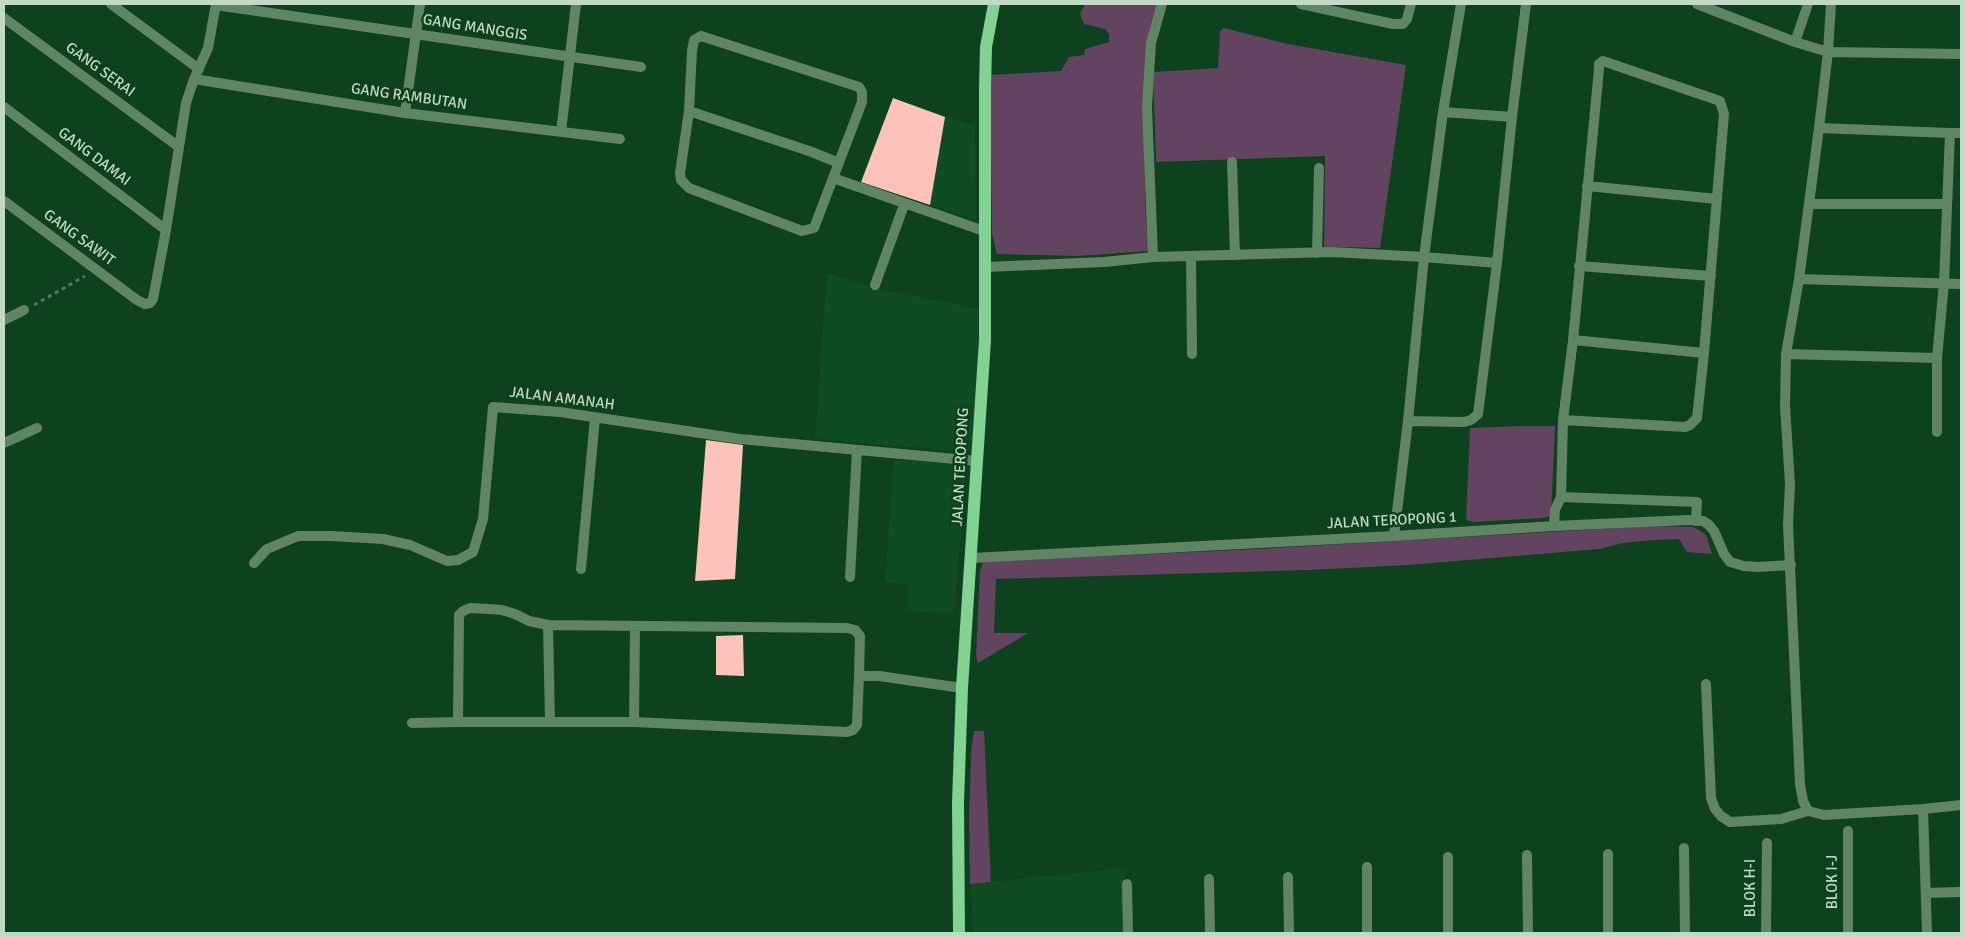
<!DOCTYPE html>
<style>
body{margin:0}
#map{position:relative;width:1965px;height:937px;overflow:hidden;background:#0e411e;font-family:Signika,sans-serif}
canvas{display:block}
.frame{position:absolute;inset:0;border:5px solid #c0dac4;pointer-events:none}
</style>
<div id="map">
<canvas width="1965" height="937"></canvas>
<div class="frame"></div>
</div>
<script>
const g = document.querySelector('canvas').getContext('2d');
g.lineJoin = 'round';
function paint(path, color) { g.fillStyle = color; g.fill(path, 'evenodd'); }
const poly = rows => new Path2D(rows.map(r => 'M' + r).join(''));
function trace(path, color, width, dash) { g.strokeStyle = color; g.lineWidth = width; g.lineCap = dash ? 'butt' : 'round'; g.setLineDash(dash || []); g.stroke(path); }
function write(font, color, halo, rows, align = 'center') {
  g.font = font + ' Signika,sans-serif'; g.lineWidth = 5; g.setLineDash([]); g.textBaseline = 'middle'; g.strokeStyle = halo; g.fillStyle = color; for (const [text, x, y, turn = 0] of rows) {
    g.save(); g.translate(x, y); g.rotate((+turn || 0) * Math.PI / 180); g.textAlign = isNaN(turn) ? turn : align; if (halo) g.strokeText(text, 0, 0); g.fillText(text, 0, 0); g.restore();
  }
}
paint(poly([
 [893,98,975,126,976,220,861,182],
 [827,273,887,291,978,309,978,363,971,452,815,439],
 [894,460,967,464,954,614,907,611,909,585,885,582],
 [1125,868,1124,933,974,933,970,884]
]), '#104c23');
paint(poly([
 [1085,4,1159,4,1144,111,1145,201,1148,251,1078,256,997,254,992,234,990,75,1061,71,1069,57,1084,55,1085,49,1109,42,1109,34,1105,29,1084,24,1080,14],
 [1224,28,1288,44,1406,65,1380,248,1341,247,1324,248,1325,156,1156,162,1153,72,1218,68,1220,31],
 [1520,426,1555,426,1551,516,1543,518,1474,522,1466,520,1470,428],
 [1651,526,1693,527,1699,530,1706,535,1712,554,1687,552,1679,539,1654,540,1623,543,1599,549,1408,565,1309,570,996,579,994,633,1028,633,978,663,976,655,980,571,983,562,1258,549],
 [974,731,984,731,991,882,970,884,969,820,971,752]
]), '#624360');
paint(poly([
 [893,98,945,117,930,205,861,182],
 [706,440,743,445,735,579,695,581],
 [743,635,744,676,716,675,716,636]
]), '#fbc3ba');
trace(poly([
 [34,305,85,276]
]), '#507a5c', 3, [4, 4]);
trace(poly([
 [111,4,199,69],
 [1301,4,1393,24,1403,24,1407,19,1411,4],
 [1697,4,1795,42,1828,52,1961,54],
 [1831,4,1828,52,1819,128,1799,279,1786,354,1785,406,1790,484,1788,524,1800,784,1803,801,1808,811,1824,815,1923,809,1961,805],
 [216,5,641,67],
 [4,18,179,147],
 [701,36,859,87,862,92,862,102,814,228,802,231,689,188,681,180,680,173,689,111,692,51,694,40,701,36],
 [1795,42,1808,4],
 [194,79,405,113,620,139],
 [4,107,166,230],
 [689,111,812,152,839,163],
 [1443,112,1512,117],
 [405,113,420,4],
 [1819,128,1950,133],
 [561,132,576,4],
 [1232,162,1235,255],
 [833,178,984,231],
 [1587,186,1717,199],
 [4,201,137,300,145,304,150,303,153,299,166,230,186,103,194,79,208,48,216,4],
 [1809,204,1947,204],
 [1317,253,1319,168],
 [1153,257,1147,107,1151,43,1162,4],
 [1191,257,1192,354],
 [1579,266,1711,276],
 [986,267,1104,262,1153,257,1332,252,1424,257,1497,263,1512,117,1526,4],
 [1799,279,1961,284],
 [875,285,904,205],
 [4,320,24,310],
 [1573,340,1704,353],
 [1786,354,1937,358],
 [1408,421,1464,422,1471,420,1478,414,1497,263],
 [1937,432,1937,358,1944,283,1950,133,1961,133],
 [4,443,37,428],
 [1561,497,1697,502,1696,521],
 [1554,526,1555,510,1561,497,1563,420,1573,340,1599,69,1599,64,1603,61,1720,101,1724,114,1704,353,1697,418,1690,425,1685,427,1563,420],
 [1394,536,1408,421,1424,257,1443,112,1461,4],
 [972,558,1394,536,1554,526,1688,520,1703,521,1709,525,1714,531,1724,554,1730,562,1744,566,1758,567,1791,565],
 [254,563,267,549,298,536,331,536,383,539,410,545,447,561,458,560,473,552,483,519,493,407,560,412,740,439,977,461],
 [581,569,595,418],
 [850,577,857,450],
 [548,625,550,722],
 [859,676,857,725,853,730,847,732,634,722,458,722,459,615,463,611,470,608,489,609,502,610,515,614,529,621,548,625,847,628,855,630,860,636,859,676,879,676,962,688],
 [1706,684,1711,798,1715,809,1721,816,1730,822,1781,819,1808,811],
 [634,722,635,627],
 [412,723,458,722],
 [1923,809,1927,933],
 [1848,831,1848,933],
 [1684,848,1685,933],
 [1608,854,1608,933],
 [1527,855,1528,933],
 [1448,857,1448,933],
 [1367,867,1367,933],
 [1288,877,1289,933],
 [1209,879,1210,933],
 [1127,884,1128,933],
 [1926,893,1961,892],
 [1766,933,1767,843]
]), '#5f8565', 10);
trace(poly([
 [959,933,958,803,962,688,985,340,985,88,986,47,994,4]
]), '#82d292', 12);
write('15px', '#c0dac4', '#0e411e', [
 ["GANG MANGGIS",475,28,9],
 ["GANG SERAI",100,70,36],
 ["GANG RAMBUTAN",409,97,8],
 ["GANG DAMAI",94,157,37],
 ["GANG SAWIT",79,238,36],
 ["JALAN AMANAH",562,399,7],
 ["JALAN TEROPONG",961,467,-87],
 ["JALAN TEROPONG 1",1392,521,-3],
 ["BLOK I-J",1833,882,-90],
 ["BLOK H-I",1751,888,-90]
]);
</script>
